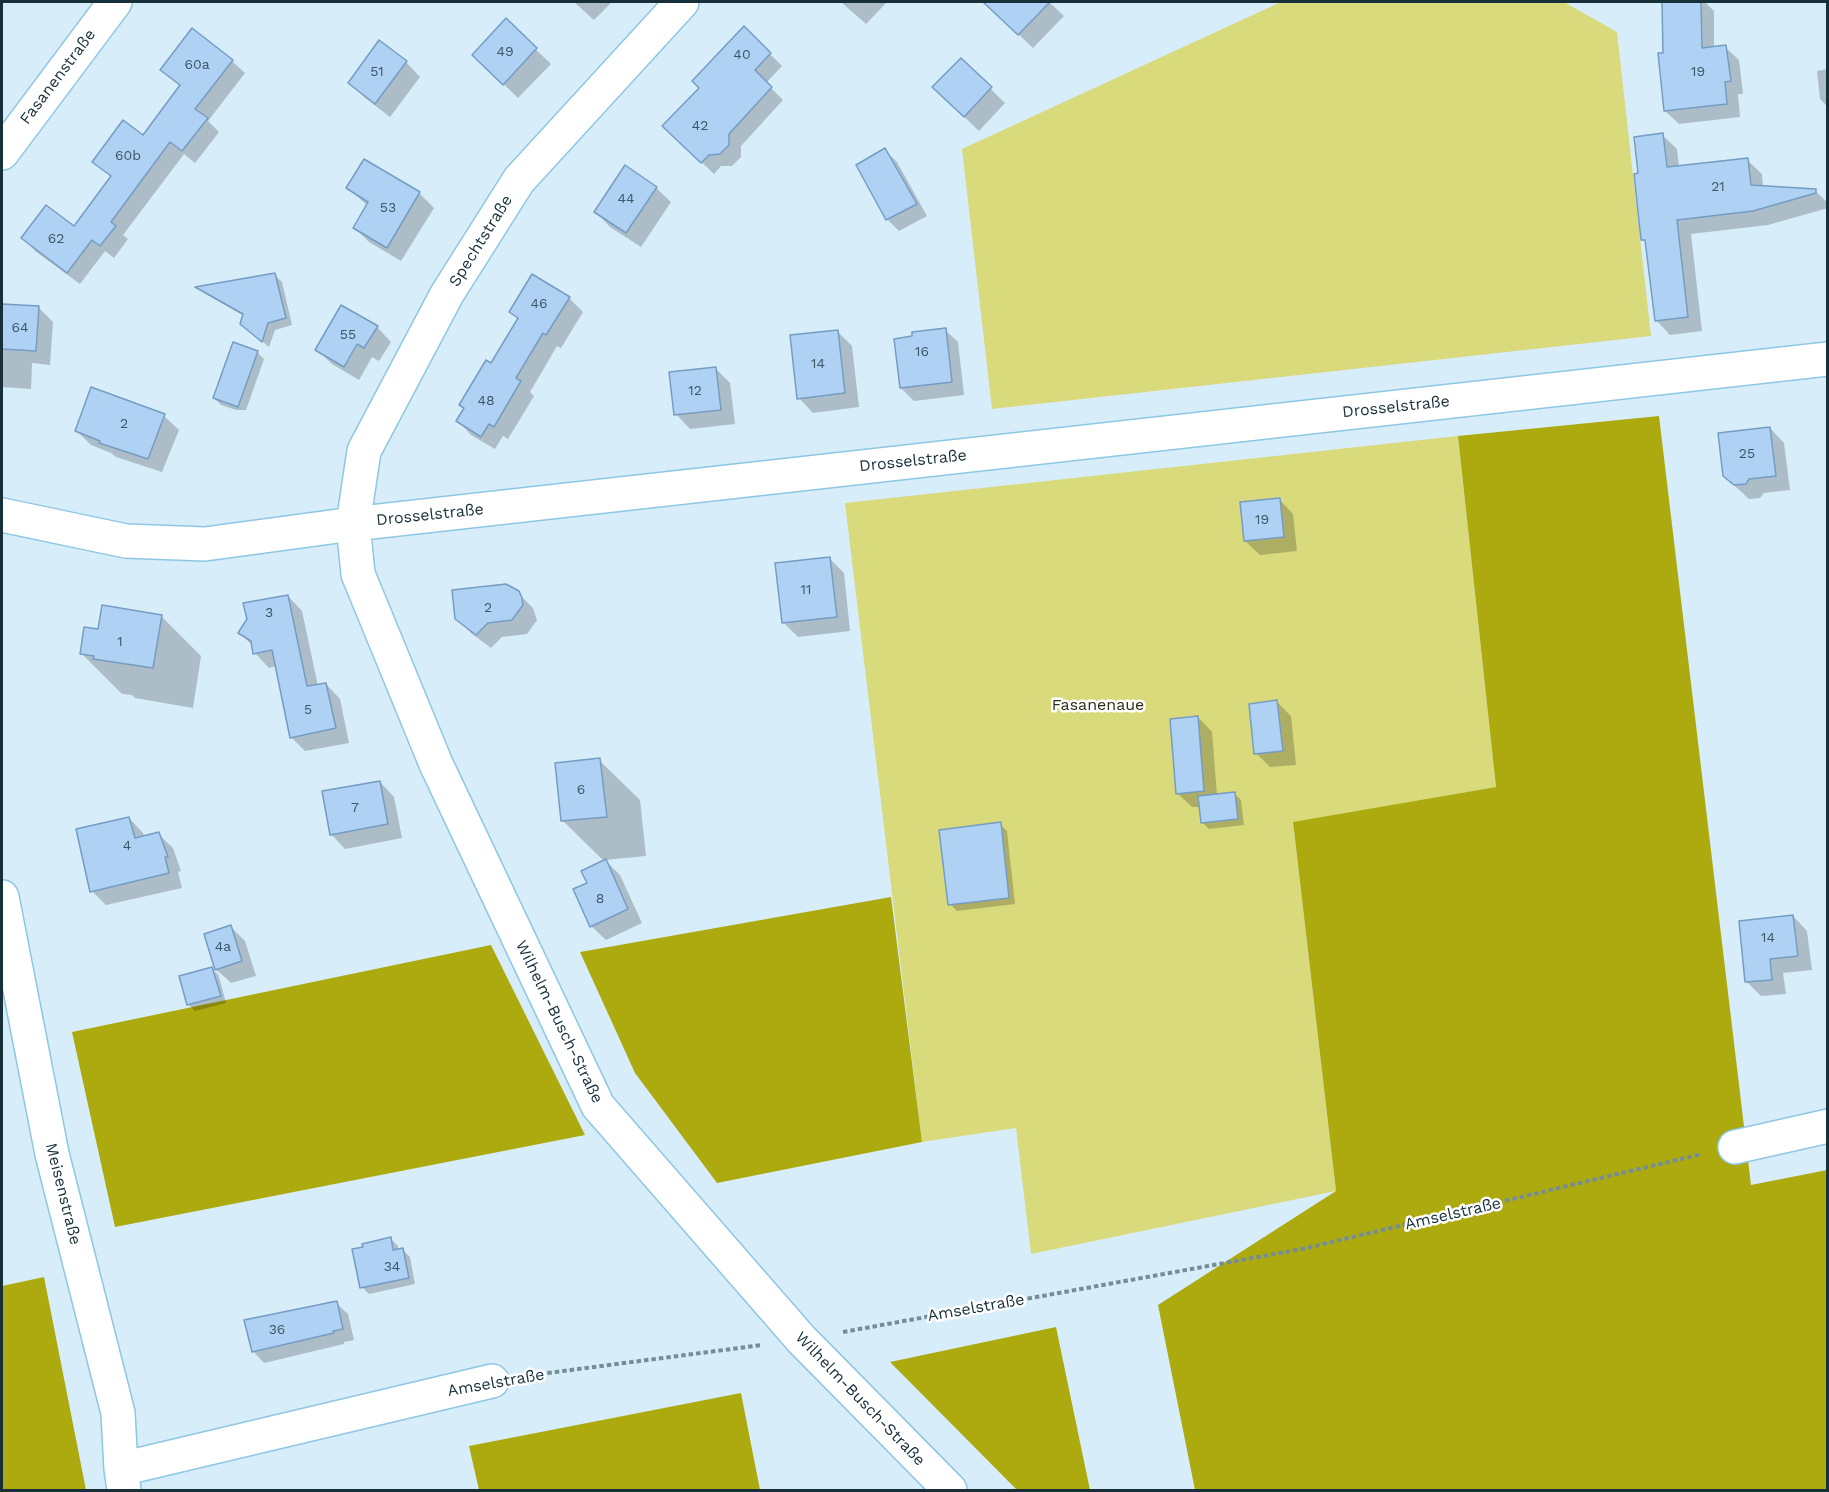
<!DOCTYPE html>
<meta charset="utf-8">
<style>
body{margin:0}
#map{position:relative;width:1829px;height:1492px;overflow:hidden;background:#d7edf9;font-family:"Work Sans",sans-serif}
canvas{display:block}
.frame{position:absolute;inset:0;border:3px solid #172f39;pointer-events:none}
</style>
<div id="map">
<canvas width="1829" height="1492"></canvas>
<div class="frame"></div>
</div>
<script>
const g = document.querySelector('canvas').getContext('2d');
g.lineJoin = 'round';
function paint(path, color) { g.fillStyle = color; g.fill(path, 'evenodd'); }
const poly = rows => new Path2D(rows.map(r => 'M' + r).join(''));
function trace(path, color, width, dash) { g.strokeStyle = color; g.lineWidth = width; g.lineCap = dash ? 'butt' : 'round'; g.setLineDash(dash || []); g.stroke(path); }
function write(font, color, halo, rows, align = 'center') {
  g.font = font + ' "Work Sans",sans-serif'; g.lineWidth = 5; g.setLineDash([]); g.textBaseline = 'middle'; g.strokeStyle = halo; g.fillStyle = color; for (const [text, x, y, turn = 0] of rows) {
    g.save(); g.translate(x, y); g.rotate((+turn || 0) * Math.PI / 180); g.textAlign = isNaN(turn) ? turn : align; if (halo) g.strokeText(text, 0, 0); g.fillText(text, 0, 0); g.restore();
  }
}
paint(poly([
 [1281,2,1564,2,1617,32,1651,336,992,409,962,149],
 [1458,436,1496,787,1293,823,1336,1191,1031,1254,1016,1128,922,1142,845,503]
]), '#d9da7c');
paint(poly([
 [1659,416,1751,1185,1827,1170,1827,1490,1195,1490,1158,1305,1336,1191,1293,822,1496,787,1458,436],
 [891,897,922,1142,717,1183,635,1073,580,952],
 [491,945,585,1135,115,1227,72,1032],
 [44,1277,86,1490,2,1490,2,1286],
 [1056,1327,1090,1490,1017,1490,890,1362],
 [741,1393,760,1490,479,1490,469,1446]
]), '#acaa0f');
paint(poly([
 [574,2,612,2,594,20],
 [841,2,887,2,866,24],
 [985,2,1049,2,1064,16,1033,48],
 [1663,2,1705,2,1714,11,1714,48,1725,47,1739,60,1743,94,1738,94,1740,117,1679,124,1665,111],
 [506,21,551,64,518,98,488,69],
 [744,28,782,66,766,83,783,100,741,146,741,157,732,166,721,166,714,174,664,126,701,88],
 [379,42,406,62,420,77,390,117,364,97,350,82],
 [961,60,1005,103,979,131,949,102],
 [232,61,245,73,208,121,219,132,195,163,184,154,123,235,128,239,114,258,105,251,80,284,35,251,23,238,75,228,112,178,94,161,144,137,181,87,162,70],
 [1828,69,1828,106,1827,106,1820,99,1817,71],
 [1662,135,1677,149,1679,167,1747,160,1762,174,1763,187,1815,191,1828,203,1828,208,1768,225,1691,234,1702,331,1670,335,1656,320,1647,243,1643,239,1640,174],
 [885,150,897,162,927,216,899,231,887,219],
 [372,165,419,193,434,208,401,261,369,242,355,228,368,206,348,188],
 [656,188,671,202,641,247,610,227,596,212],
 [275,275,282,282,292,325,275,330,269,347,249,330,244,316,204,293,198,288],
 [569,298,583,312,561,348,557,346,530,392,534,396,508,439,503,436,495,449,471,435,458,421,465,409,460,405,492,365,519,320,511,312],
 [2,305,38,307,53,322,50,365,32,363,31,389,2,387],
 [377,327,391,342,379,361,372,357,359,380,332,364,317,350],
 [945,330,958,342,964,395,914,401,901,388],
 [837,331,852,346,859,407,813,413,799,398],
 [257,352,264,359,246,410,236,410,221,405,214,398],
 [715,368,730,383,735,424,690,429,676,414],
 [164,416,179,430,162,472,116,457,111,453,91,445,77,431],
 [1770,428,1784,443,1790,490,1764,493,1760,498,1749,499,1724,476],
 [1279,499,1293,514,1297,551,1260,555,1245,541],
 [829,558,844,573,850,631,798,637,783,622],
 [518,593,533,608,537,620,527,634,502,637,491,648,471,633,456,618],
 [288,596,302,611,318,686,326,684,340,699,349,743,305,751,291,737,276,666,269,668,255,653,253,646,240,633],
 [161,616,201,656,193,708,135,698,132,695,122,694,82,654,99,631],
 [1277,702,1291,716,1296,765,1270,767,1256,753],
 [1198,717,1212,732,1217,795,1234,793,1241,800,1244,825,1209,829,1202,822,1201,807,1192,807,1177,793],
 [599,760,640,800,646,856,605,860,620,875,642,923,606,940,591,926,604,861,563,821],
 [380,782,394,797,402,838,345,849,331,834],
 [129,818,143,833,144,837,158,834,173,848,181,871,178,872,182,888,106,905,92,891],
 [1000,824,1007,831,1015,904,957,911,950,904],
 [1793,916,1807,931,1812,970,1783,973,1786,994,1761,996,1747,982],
 [231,927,245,941,256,976,231,983,217,970,226,1003,195,1011,188,1004,212,969,218,975,206,935],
 [391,1239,398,1246,398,1251,403,1250,410,1257,415,1284,369,1294,362,1287],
 [336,1303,348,1314,354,1340,344,1342,344,1344,264,1363,253,1351]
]), '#0003');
const building = poly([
 [983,2,1050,2,1018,35,983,2],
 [1662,2,1701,2,1702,48,1726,45,1731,81,1725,82,1727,104,1664,111,1658,53,1663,53,1662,2],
 [506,18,537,48,503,85,472,55,506,18],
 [744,26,771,53,755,70,772,87,729,134,729,145,720,154,709,155,701,163,662,126,699,88,692,81,744,26],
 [192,28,233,60,195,109,208,118,182,151,170,142,111,222,116,226,100,246,92,240,67,273,21,238,46,205,74,226,111,176,92,162,123,120,143,135,180,85,160,70,192,28],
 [379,40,407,61,375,104,348,83,379,40],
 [961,58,992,87,964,117,932,87,961,58],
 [1663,133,1667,167,1748,158,1751,185,1816,189,1816,193,1753,211,1677,220,1688,317,1655,321,1645,240,1641,240,1634,174,1638,173,1634,137,1663,133],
 [885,148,917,204,886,220,856,165,885,148],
 [364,159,420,192,387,248,353,228,368,202,346,188,364,159],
 [625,165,657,187,626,233,594,212,625,165],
 [275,273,286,318,268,323,262,342,240,324,243,314,195,287,275,273],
 [532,274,570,297,546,335,543,333,516,378,521,381,494,427,489,424,481,437,456,421,464,408,459,405,486,360,491,363,518,318,509,312,532,274],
 [2,304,39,306,36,351,2,349,2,304],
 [341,305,378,326,364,348,357,344,344,367,315,350,341,305],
 [946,328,952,382,900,388,894,339,912,336,912,332,946,328],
 [838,330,845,393,797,399,790,335,838,330],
 [233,342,258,351,238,407,213,398,233,342],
 [716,367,721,410,674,415,669,372,716,367],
 [91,387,165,414,148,459,99,443,100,441,75,431,91,387],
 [1770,427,1776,476,1749,479,1746,484,1734,485,1723,476,1718,433,1770,427],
 [1280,498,1284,537,1244,541,1240,502,1280,498],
 [830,557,837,617,782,623,775,563,830,557],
 [506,584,519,591,522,598,523,605,512,620,488,623,476,635,455,619,452,590,506,584],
 [288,595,307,686,326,683,336,728,290,738,272,650,253,654,251,641,238,633,247,619,243,603,288,595],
 [102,605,162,615,153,668,93,659,94,656,80,654,84,627,98,629,102,605],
 [1277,700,1283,751,1254,754,1249,704,1277,700],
 [1198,716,1204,791,1176,794,1170,719,1198,716],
 [600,758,607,817,561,821,555,763,600,758],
 [380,781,388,824,330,835,322,791,380,781],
 [1235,792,1238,819,1201,823,1198,796,1235,792],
 [129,817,135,838,159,832,168,857,165,857,169,873,90,892,76,829,129,817],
 [1001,822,1009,898,948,905,939,830,1001,822],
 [606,859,628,909,590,927,573,889,587,883,581,871,606,859],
 [1793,915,1798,956,1770,959,1772,980,1745,982,1739,921,1793,915],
 [231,925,242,961,215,970,204,934,231,925],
 [212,967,221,996,187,1005,179,976,212,967],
 [391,1237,393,1250,403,1248,409,1278,360,1288,352,1249,363,1247,362,1244,391,1237],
 [337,1301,343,1329,333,1331,334,1333,252,1352,244,1320,337,1301]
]);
paint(building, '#afd1f4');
trace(building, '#759cc2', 1.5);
const street = poly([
 [682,2,519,180,447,294,364,451,353,524,358,574,436,764,598,1106,801,1339,950,1490],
 [2,153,115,2],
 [2,515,126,541,205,544,353,524,1828,359],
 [2,897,52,1154,118,1413,121,1469,124,1490],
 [1735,1147,1828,1126],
 [121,1469,492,1381]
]);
trace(street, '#8ec7e3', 36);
trace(poly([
 [843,1332,1302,1249,1702,1154],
 [525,1376,762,1345]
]), '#768d98', 4, [4.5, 3]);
trace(street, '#fff', 33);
write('14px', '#3d5868', null, [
 ["49",505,52],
 ["40",742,55],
 ["60a",197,65],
 ["51",377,72],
 ["19",1698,72],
 ["42",700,126],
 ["60b",128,156],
 ["21",1718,187],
 ["44",626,199],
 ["53",388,208],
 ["62",56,239],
 ["46",539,304],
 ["64",20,328],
 ["55",348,335],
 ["16",922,352],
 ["14",818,364],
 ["12",695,391],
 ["48",486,401],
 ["2",124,424],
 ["25",1747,454],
 ["19",1262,520],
 ["11",806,590],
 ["2",488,608],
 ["3",269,613],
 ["1",120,642],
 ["5",308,710],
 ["6",581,790],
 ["7",355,808],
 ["4",127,846],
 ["8",600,899],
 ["14",1768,938],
 ["4a",223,947],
 ["34",392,1267],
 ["36",277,1330]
]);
write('16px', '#172f39', '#fff', [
 ["Fasanenstraße",58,77,-53],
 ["Spechtstraße",481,241,-58],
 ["Drosselstraße",1396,407,-6],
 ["Drosselstraße",913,461,-6],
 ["Drosselstraße",430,515,-6],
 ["Wilhelm-Busch-Straße",559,1022,64],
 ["Meisenstraße",63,1194,76],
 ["Amselstraße",1453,1214,-13],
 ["Amselstraße",976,1308,-10],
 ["Amselstraße",496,1383,-10],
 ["Wilhelm-Busch-Straße",860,1399,46]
]);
write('16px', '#2b2b15', '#fff', [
 ["Fasanenaue",1098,705]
]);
</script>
